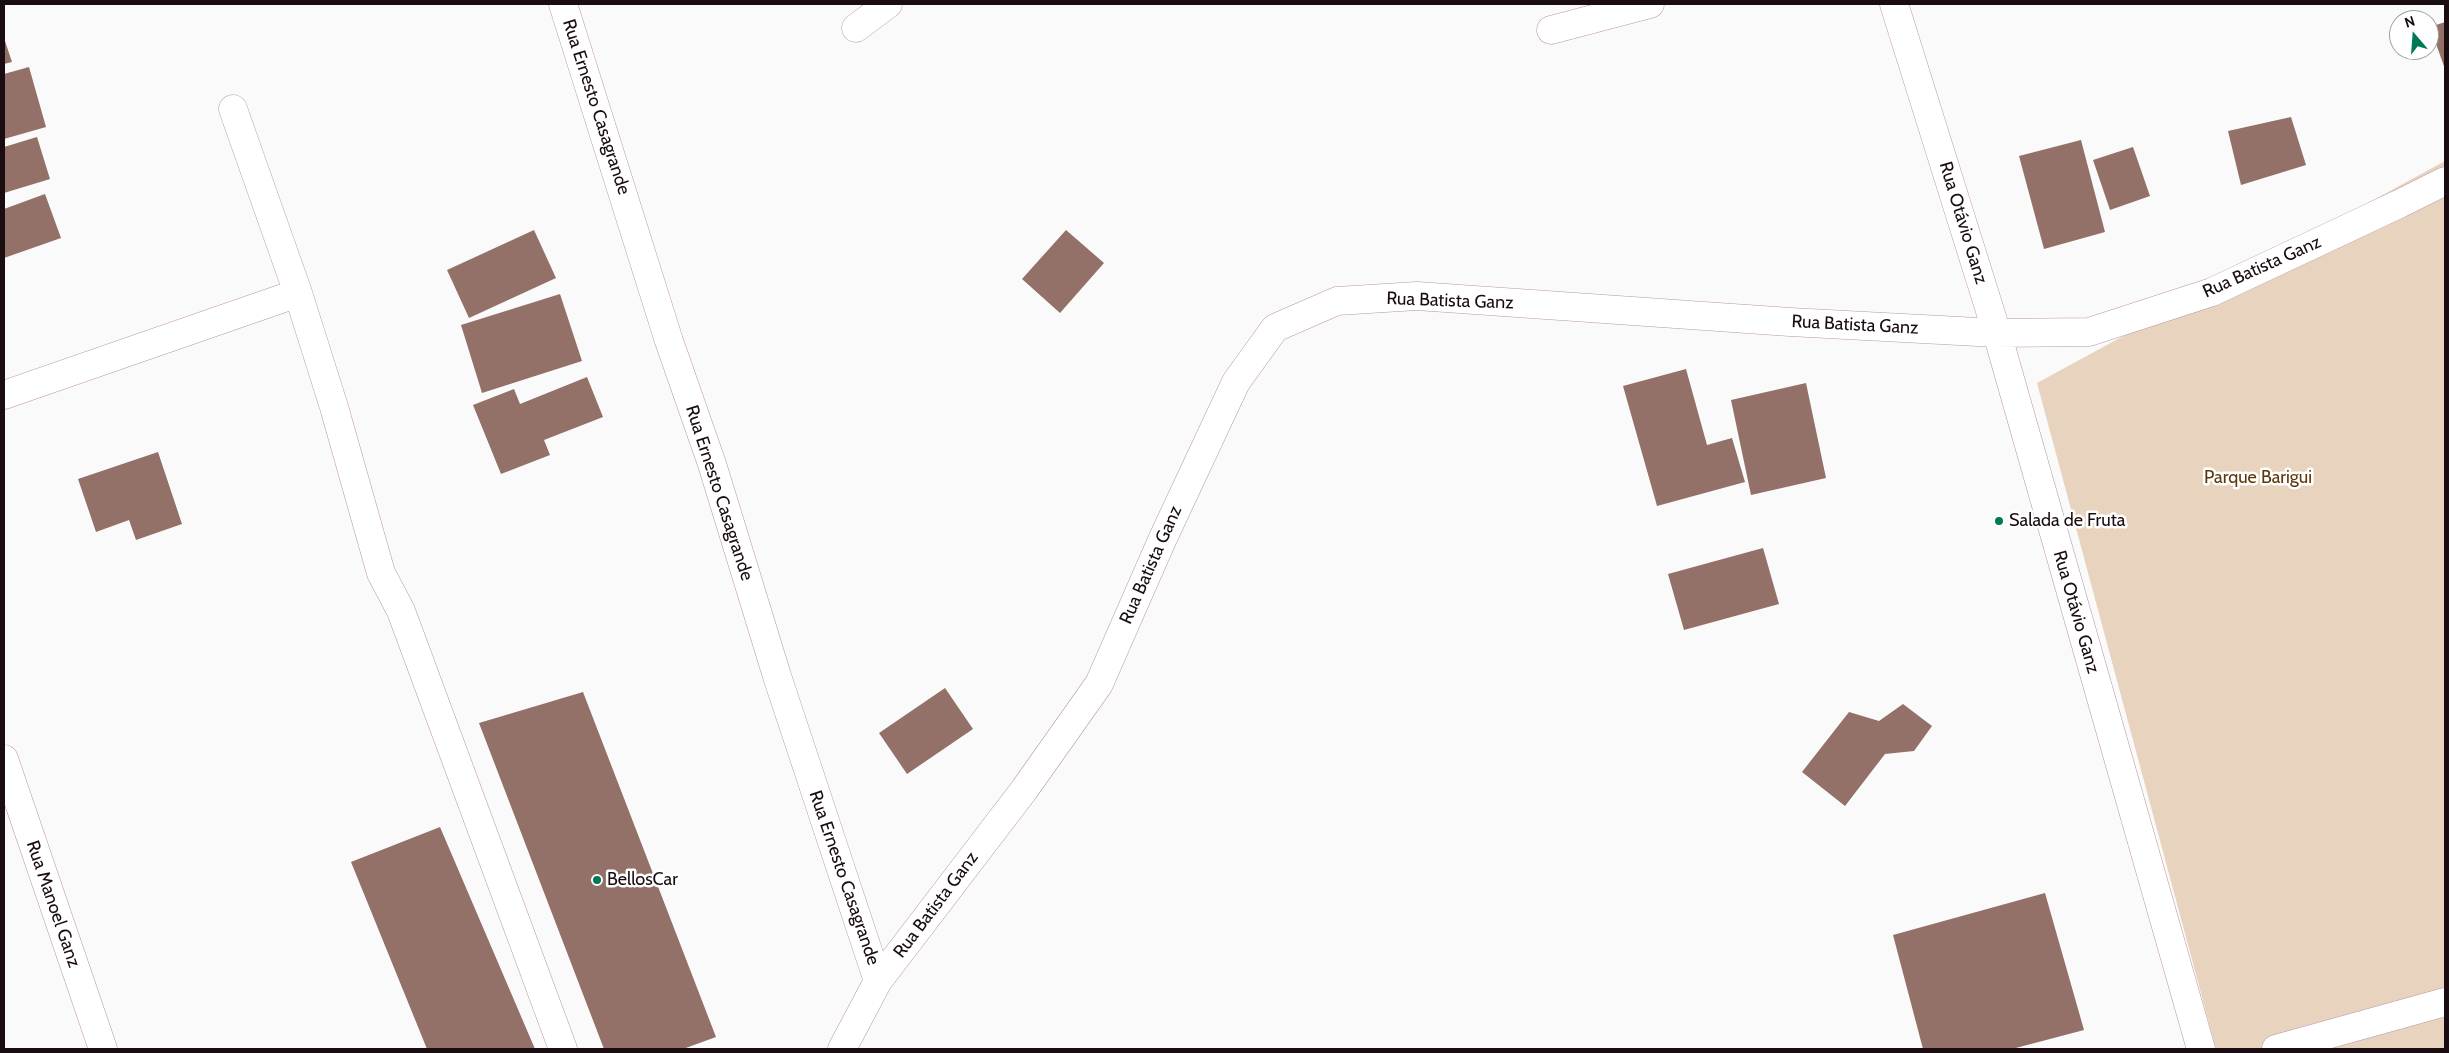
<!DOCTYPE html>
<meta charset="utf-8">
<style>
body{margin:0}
#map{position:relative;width:2449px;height:1053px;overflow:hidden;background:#fafafa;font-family:Cabin,sans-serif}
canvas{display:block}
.frame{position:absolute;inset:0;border:5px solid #1a0d11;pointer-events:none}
.north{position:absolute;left:2389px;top:10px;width:50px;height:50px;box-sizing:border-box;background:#fff;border:1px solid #a39ea0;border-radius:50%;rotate:342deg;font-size:14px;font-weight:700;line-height:20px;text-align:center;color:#1a0d11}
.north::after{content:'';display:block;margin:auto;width:18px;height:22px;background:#007956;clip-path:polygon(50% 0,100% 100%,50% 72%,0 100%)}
</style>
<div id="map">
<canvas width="2449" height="1053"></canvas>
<div class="frame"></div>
<div class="north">N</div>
</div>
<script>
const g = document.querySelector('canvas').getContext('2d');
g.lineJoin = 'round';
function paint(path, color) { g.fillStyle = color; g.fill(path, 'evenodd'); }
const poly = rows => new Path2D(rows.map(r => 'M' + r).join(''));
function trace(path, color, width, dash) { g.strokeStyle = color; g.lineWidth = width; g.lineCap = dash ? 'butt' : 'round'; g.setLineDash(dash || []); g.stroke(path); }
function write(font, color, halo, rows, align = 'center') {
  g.font = font + ' Cabin,sans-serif'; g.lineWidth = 5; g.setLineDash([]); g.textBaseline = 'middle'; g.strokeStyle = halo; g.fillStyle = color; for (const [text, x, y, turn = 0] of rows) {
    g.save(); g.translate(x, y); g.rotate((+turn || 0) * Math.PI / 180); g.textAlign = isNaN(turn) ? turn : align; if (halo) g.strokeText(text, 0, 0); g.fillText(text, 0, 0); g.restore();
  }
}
paint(poly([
 [2445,161,2445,1049,2216,1049,2037,383]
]), '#e8d3bf');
paint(poly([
 [2445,22,2445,69,2430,27],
 [4,38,12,62,4,64],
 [29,67,46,127,4,139,4,74],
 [2291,117,2306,165,2241,185,2228,131],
 [37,137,50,179,4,193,4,147],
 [2081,140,2105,232,2044,249,2019,156],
 [2133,147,2150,196,2110,210,2093,160],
 [45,194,61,238,4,258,4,209],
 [534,230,556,278,469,318,447,270],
 [1066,230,1104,263,1060,313,1022,279],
 [560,294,582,361,482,393,461,325],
 [1686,369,1707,445,1732,438,1745,482,1657,506,1623,386],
 [587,377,603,417,544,440,550,455,501,474,473,405,514,389,520,404],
 [1806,383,1826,478,1751,495,1731,400],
 [158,452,182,524,136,540,129,520,96,532,78,479],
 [1763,548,1779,604,1684,630,1668,574],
 [945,688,973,729,907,774,879,733],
 [583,692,716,1037,683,1049,604,1049,479,723],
 [1903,704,1932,726,1914,751,1885,754,1845,806,1802,772,1849,712,1879,721],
 [440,827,535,1049,427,1049,351,862],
 [2045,893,2084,1030,2012,1049,1923,1049,1893,935]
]), '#937068');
const minor = poly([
 [563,4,669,341,712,464,777,676,878,981],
 [1894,4,1997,333,2201,1049],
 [856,28,888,4],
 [1551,30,1650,4],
 [233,109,298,293],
 [4,395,298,293,334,407,381,573,401,611,563,1049],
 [4,759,103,1049],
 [842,1049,878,981,1024,790,1099,684,1163,538,1236,382,1275,328,1337,301,1417,296,1790,322,1997,333,2089,332,2212,292,2399,204,2445,181],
 [2276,1049,2445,1002]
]);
trace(minor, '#bc96a1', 29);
trace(minor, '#fff', 28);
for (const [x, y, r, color] of [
 [1999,521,5,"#007956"],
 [597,880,5,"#007956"]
]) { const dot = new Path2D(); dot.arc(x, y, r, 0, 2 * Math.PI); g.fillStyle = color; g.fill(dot); trace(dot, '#fff', 2); }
write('18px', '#1a0d11', '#fff', [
 ["Rua Ernesto Casagrande",596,107,72],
 ["Rua Otávio Ganz",1963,223,73],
 ["Rua Batista Ganz",2262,267,-24],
 ["Rua Batista Ganz",1450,301,2],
 ["Rua Batista Ganz",1855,325,3],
 ["Rua Ernesto Casagrande",719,493,72],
 ["Rua Batista Ganz",1151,565,-66],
 ["Rua Otávio Ganz",2076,612,74],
 ["Rua Ernesto Casagrande",844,878,71],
 ["Rua Manoel Ganz",53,904,71],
 ["Rua Batista Ganz",936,905,-53]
]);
write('18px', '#5e380a', '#fff', [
 ["Parque Barigui",2258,478]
]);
write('18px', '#1a0d11', '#fff', [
 ["Salada de Fruta",2009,521],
 ["BellosCar",607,880]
], 'left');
</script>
